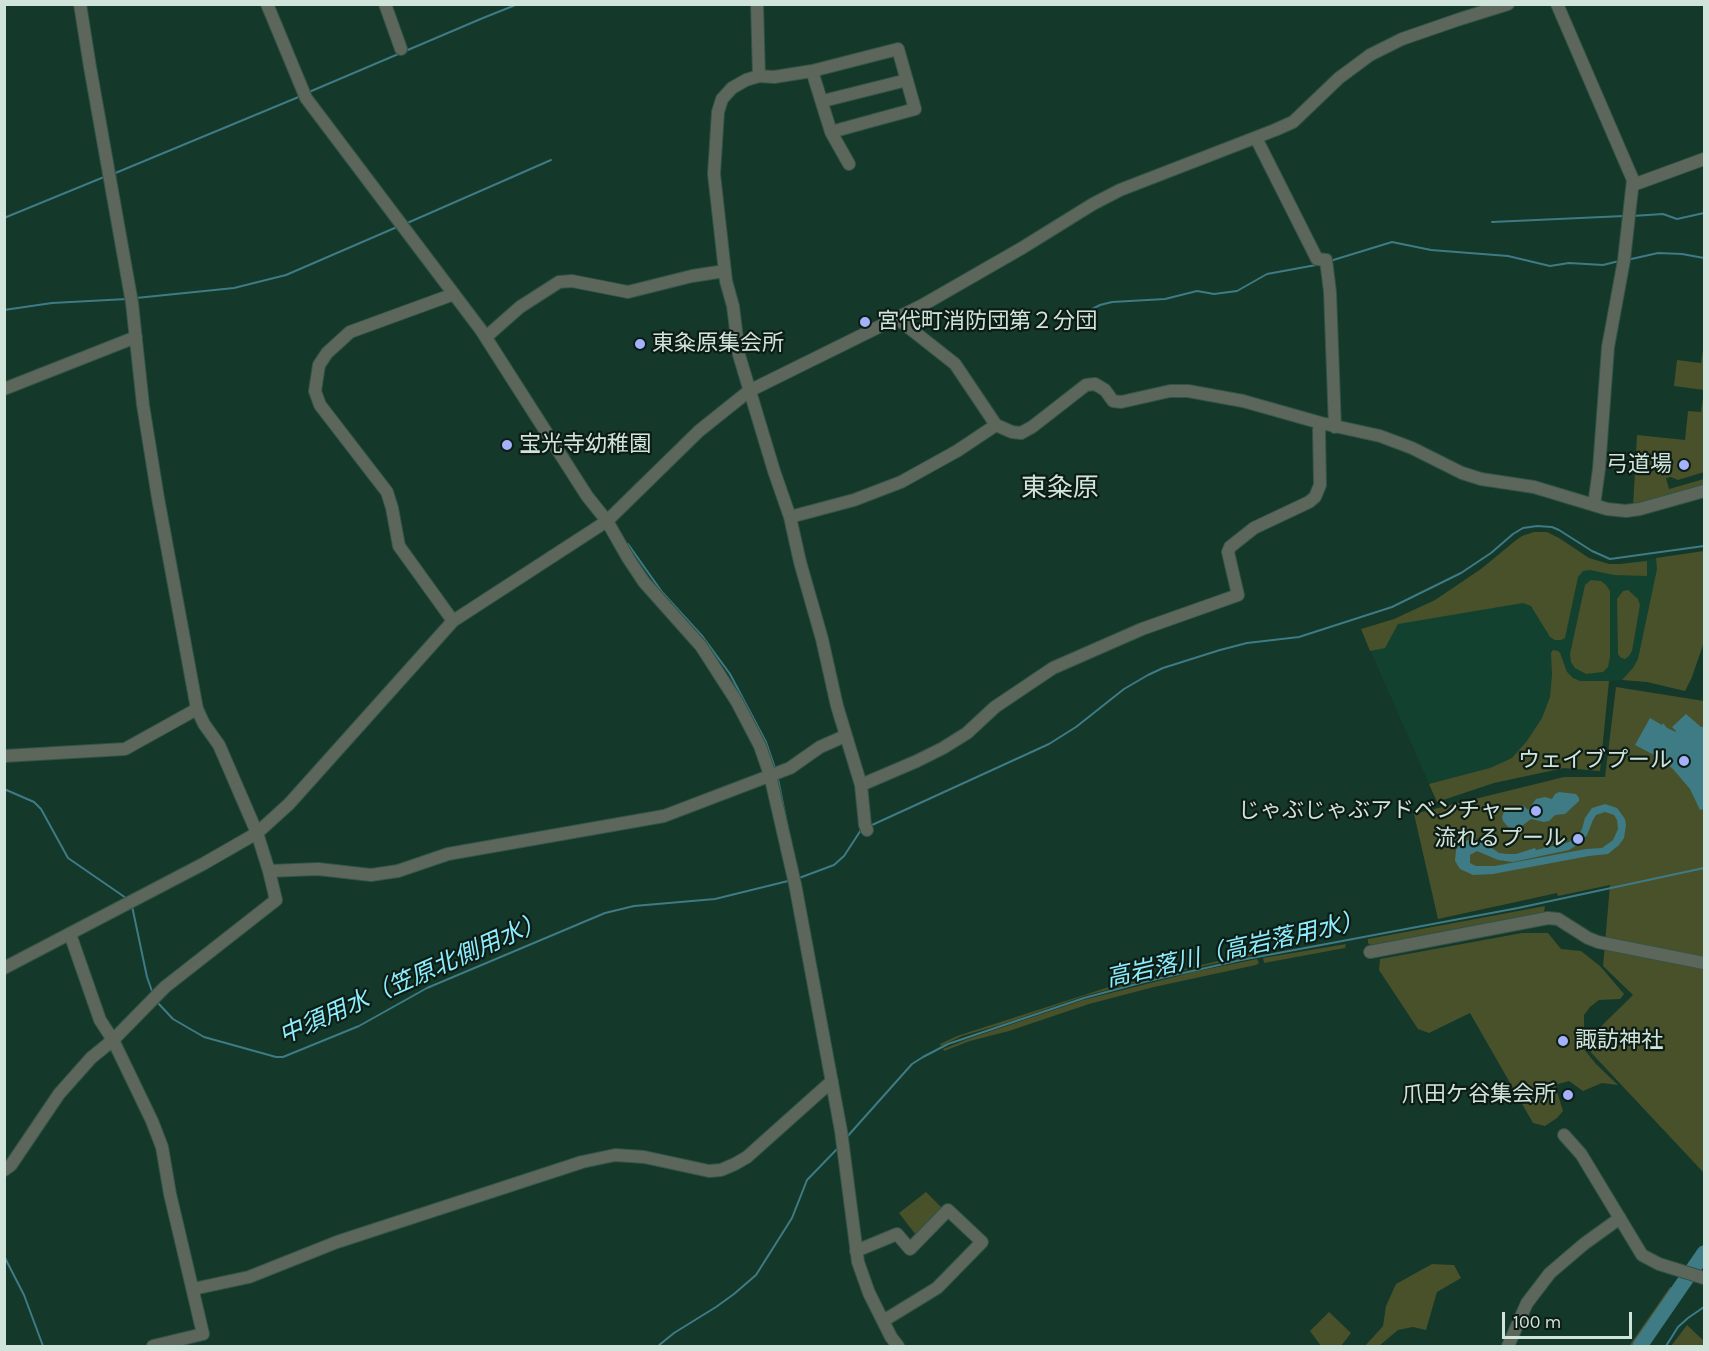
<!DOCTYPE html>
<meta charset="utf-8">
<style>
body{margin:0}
#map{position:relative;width:1709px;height:1351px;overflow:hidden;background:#14382a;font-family:Karla,sans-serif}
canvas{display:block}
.frame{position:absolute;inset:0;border:6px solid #d1e4db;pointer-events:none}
.scale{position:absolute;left:1502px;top:1312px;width:130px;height:27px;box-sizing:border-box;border:3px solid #d1e4db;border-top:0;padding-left:8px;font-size:18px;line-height:21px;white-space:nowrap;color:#d1e4db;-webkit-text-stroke:4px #0d1c15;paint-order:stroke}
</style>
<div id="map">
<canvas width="1709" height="1351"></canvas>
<div class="frame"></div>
<div class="scale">100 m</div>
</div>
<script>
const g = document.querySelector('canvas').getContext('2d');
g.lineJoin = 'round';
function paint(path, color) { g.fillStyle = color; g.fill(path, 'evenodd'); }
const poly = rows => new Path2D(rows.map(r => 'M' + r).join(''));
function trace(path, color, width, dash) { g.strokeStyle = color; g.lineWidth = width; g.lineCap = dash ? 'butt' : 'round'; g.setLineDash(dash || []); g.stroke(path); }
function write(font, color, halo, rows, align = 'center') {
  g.font = font + ' Karla,"Noto Sans JP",sans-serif'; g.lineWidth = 4.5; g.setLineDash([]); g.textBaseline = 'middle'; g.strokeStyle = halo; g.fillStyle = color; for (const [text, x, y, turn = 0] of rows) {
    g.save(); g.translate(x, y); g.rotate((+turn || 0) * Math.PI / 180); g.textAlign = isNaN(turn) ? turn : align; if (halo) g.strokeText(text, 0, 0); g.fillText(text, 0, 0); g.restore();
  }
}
paint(poly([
 [1534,532,1547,532,1559,538,1589,558,1609,564,1620,564,1704,551,1704,642,1692,677,1685,691,1647,682,1622,680,1609,681,1600,771,1564,768,1494,783,1437,802,1361,629,1394,619,1435,600,1481,569,1515,541,1522,536]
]), '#13412f');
paint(poly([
 [1704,344,1704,472,1678,480,1671,477,1666,478,1669,489,1704,479,1704,488,1633,507,1637,435,1685,440,1688,411,1701,412,1704,390,1674,386,1677,360,1701,363],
 [1534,532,1547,532,1559,538,1589,558,1609,564,1620,564,1647,561,1647,576,1614,575,1590,570,1583,571,1578,577,1565,638,1561,640,1555,640,1550,637,1531,606,1523,603,1398,624,1385,648,1370,651,1361,629,1394,619,1435,600,1481,569,1515,541,1522,536],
 [1704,551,1704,642,1692,677,1685,691,1647,682,1622,680,1633,668,1638,659,1657,569,1656,558],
 [1591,580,1601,581,1606,585,1610,591,1610,657,1608,667,1603,672,1586,674,1575,668,1571,662,1570,654,1585,585],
 [1628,590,1638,599,1640,605,1632,651,1629,656,1625,659,1621,658,1618,654,1617,599,1623,591],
 [1553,650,1558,651,1560,653,1567,672,1573,678,1580,681,1609,681,1600,771,1564,768,1494,783,1437,802,1429,784,1490,768,1512,758,1527,741,1542,718,1550,697,1552,675,1551,653],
 [1616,687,1704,701,1704,1173,1583,1044,1633,995,1603,966,1610,885,1558,896,1557,893,1438,919,1414,814,1564,777,1605,777],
 [1545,906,1544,912,1370,945,1368,943,1368,939],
 [1522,933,1548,933,1561,949,1581,951,1600,966,1624,994,1620,999,1599,1000,1590,1007,1584,1015,1584,1030,1579,1043,1596,1064,1618,1085,1602,1083,1583,1091,1569,1081,1555,1085,1563,1111,1557,1118,1545,1126,1533,1123,1470,1013,1429,1033,1418,1029,1379,970,1380,959],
 [1346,944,1345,948,1264,963,1263,958],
 [1256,952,1256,955,1185,970,1084,996,1003,1024,962,1036,941,1046,940,1044,957,1036,1112,986],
 [1257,959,1259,963,1256,965,1154,987,1089,1004,1009,1031,970,1041,944,1051,943,1049,968,1039,1083,1000,1198,971],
 [926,1192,945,1211,919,1239,899,1213],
 [1432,1264,1454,1265,1461,1278,1437,1292,1426,1330,1413,1327,1398,1330,1379,1346,1365,1346,1383,1326,1386,1306,1396,1284],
 [1670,1287,1676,1289,1636,1346,1629,1346],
 [1329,1312,1351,1333,1341,1346,1321,1346,1310,1331],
 [1687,1325,1704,1341,1704,1346,1671,1346]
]), '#48512a');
paint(poly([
 [1686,714,1701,727,1704,727,1704,809,1700,810,1690,789,1673,769,1659,758,1653,759,1654,755,1635,745,1650,718,1662,725,1663,723,1667,728,1676,732,1676,731,1672,727],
 [1559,792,1576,794,1579,798,1579,801,1565,814,1555,815,1549,821,1544,822,1531,819,1522,826,1513,828,1508,827,1503,821,1502,817,1505,809,1523,805,1528,810,1536,799,1545,797,1552,799,1555,794],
 [1605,804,1617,808,1625,819,1626,825,1624,838,1619,845,1608,854,1589,856,1493,874,1473,875,1460,869,1455,861,1456,850,1459,845,1468,840,1473,839,1479,839,1499,853,1507,854,1516,854,1535,848,1536,850,1569,842,1579,834,1582,829,1585,818,1592,808],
 [1605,812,1614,815,1617,820,1618,829,1613,840,1602,848,1586,849,1495,866,1476,866,1470,863,1470,855,1477,851,1498,860,1513,862,1569,850,1579,844,1587,835,1593,820,1596,815]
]), '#3e7b85');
trace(poly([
 [309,92,483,18,518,4],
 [113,174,301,96],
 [1632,216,1663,214,1677,219,1704,213],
 [4,218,104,177],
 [1492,222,1624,216],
 [405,224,551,160],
 [1627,260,1658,253,1682,254,1704,258],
 [1330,261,1392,242,1431,250,1508,256,1550,266,1569,263,1603,265,1619,261],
 [136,298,234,288,286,275,397,227],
 [4,310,52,303,127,299],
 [1077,317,1100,305,1112,302,1165,299,1197,291,1214,294,1237,291,1267,274,1316,265],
 [628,544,662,592,703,637,730,674,766,742,775,768],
 [778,779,788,829],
 [4,789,34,802,41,809,68,858,126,898],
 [872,825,1049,744,1076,727,1124,689,1148,675,1163,668,1220,650,1247,643,1299,637,1392,607,1461,573,1491,553,1513,534,1523,528,1537,526,1552,527,1559,530,1592,551,1610,559,1704,546],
 [799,878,834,865,844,856,861,830],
 [132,906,147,977,153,994],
 [157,1002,173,1019,204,1037,276,1057,283,1057,359,1026,427,988,605,913,634,906,715,899,788,881],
 [846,1138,912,1064,923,1057,948,1044,1084,998,1144,982,1241,960,1518,908,1704,868],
 [4,1256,24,1295,43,1346],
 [658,1346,674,1333,716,1307,734,1294,756,1275,792,1218,807,1180,839,1147],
 [1666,1346,1678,1327,1688,1318,1704,1307]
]), '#3e7b85', 2);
trace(poly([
 [1640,1346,1704,1253]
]), '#3e7b85', 15);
const minor = poly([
 [267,4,306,98,481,330,587,496,607,521,628,558,644,582,701,646,737,702,760,746,770,775,795,884,841,1131,858,1262,869,1293,891,1337,898,1346],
 [385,4,401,49],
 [757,4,759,76,746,80,732,88,722,99,718,112,714,174,726,281,733,306,739,355,774,471,790,517,800,562,822,639,837,706,861,785,865,825,867,830],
 [1557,4,1633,180,1624,260,1608,347,1599,469,1594,505],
 [812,71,898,49,915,109,831,132],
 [759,76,774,77,812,71,831,132,849,164],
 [823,101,907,80],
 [1256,138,1317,259,1326,260,1330,292,1335,427],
 [1633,185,1704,159],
 [898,319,955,364,996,425,1012,432,1021,433,1032,427,1086,385,1095,384,1105,390,1113,401,1121,402,1170,391,1188,391,1243,401,1321,423,1380,436,1412,448,1462,473,1481,479,1534,487,1607,509,1626,511,1640,509,1704,491],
 [486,337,520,307,559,282,572,281,628,292,692,276,725,271],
 [4,389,136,337],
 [790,517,854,500,901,482,957,451,996,425],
 [453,621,399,546,392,508,387,492,320,405,315,391,319,365,327,353,350,332,454,294],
 [4,756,125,749,197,709],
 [861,785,917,761,943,748,967,733,995,707,1053,668,1142,629,1238,595,1228,552,1230,547,1254,528,1309,502,1315,497,1320,485,1319,430,1321,423],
 [269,871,318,869,371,875,398,871,448,854,664,816,790,768,820,747,845,736],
 [70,934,100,1020,113,1040,152,1121,162,1147,170,1194,203,1334,153,1346],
 [1370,952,1548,918,1558,919,1588,938,1598,942,1704,963],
 [4,968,203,864,257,833,289,804,453,621,607,521,699,431,749,391,921,306,1022,248,1093,204,1120,190,1275,130,1293,122,1339,78,1370,55,1402,39,1460,19,1508,4],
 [1564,1135,1581,1154,1642,1255,1659,1264,1704,1278],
 [4,1170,11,1165,59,1094,91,1058,113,1040,165,987,276,900,269,871,257,833,219,745,204,724,197,709,158,498,143,405,132,303,90,67,80,4],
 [856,1251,897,1234,910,1249,948,1210,982,1242,937,1288,883,1321],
 [193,1289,249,1277,337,1242,582,1162,615,1155,644,1157,709,1171,721,1170,735,1164,747,1157,832,1081],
 [1508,1346,1527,1303,1550,1273,1584,1244,1620,1218]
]);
trace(minor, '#325446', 14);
trace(minor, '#5c665b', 12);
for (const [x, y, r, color] of [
 [865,322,6,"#a4b2fc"],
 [640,344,6,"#a4b2fc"],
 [507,445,6,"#a4b2fc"],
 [1684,465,6,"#a4b2fc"],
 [1684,761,6,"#a4b2fc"],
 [1536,811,6,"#a4b2fc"],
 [1578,839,6,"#a4b2fc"],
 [1563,1041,6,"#a4b2fc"],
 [1568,1095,6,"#a4b2fc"]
]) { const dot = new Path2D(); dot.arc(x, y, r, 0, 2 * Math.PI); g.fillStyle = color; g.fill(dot); trace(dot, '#0d1c15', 2); }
write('22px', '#d1e4db', '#0d1c15', [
 ["宮代町消防団第２分団",877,322,"left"],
 ["東粂原集会所",652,344,"left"],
 ["宝光寺幼稚園",519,445,"left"],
 ["弓道場",1672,465],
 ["ウェイブプール",1672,761],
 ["じゃぶじゃぶアドベンチャー",1524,811],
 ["流れるプール",1566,839],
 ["諏訪神社",1575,1041,"left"],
 ["爪田ケ谷集会所",1556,1095]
], 'right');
write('italic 24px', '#8ceefe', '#0d1c15', [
 ["高岩落川（高岩落用水）",1235,950,-13],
 ["中須用水（笠原北側用水）",412,979,-24]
]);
write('26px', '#d1e4db', '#0d1c15', [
 ["東粂原",1060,489]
]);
</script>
